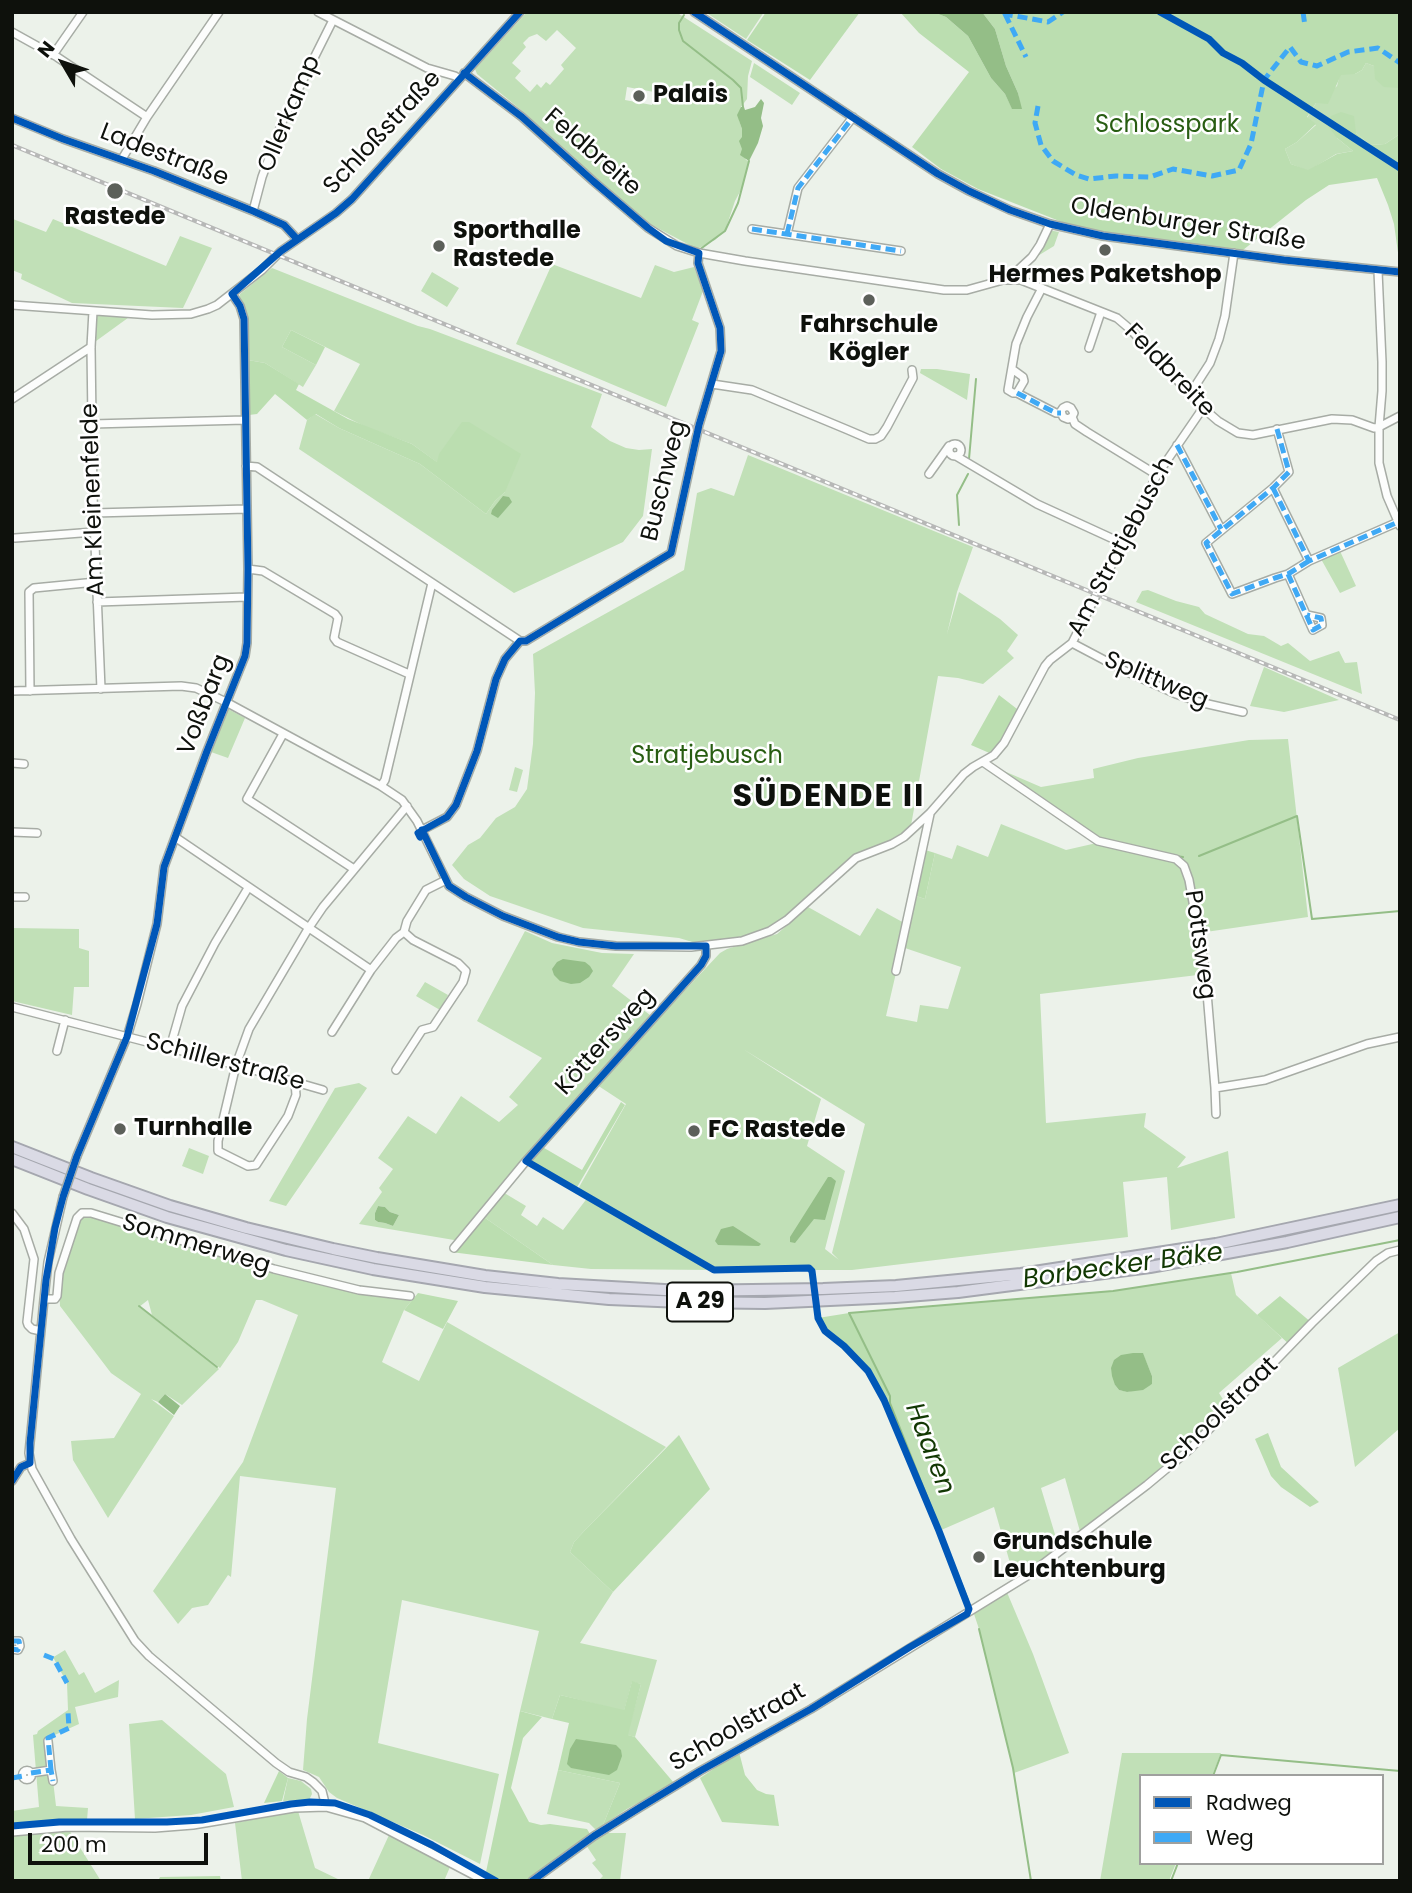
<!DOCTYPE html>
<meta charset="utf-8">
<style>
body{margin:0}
#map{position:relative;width:1412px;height:1893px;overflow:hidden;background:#ecf2ea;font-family:Poppins,sans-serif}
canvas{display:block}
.frame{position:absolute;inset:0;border:14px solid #0e110c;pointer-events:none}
.legend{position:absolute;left:1139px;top:1774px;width:245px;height:91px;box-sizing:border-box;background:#fff;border:2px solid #9fa09e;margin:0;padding:9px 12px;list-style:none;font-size:21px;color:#0e110c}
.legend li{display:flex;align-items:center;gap:14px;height:35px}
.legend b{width:35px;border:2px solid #9fa09e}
.north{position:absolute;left:28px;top:28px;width:70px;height:70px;-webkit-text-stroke:5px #fff;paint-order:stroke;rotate:309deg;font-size:19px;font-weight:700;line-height:28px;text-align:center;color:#0e110c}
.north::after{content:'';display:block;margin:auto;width:24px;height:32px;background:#0e110c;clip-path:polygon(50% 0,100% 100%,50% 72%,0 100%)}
.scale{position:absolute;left:28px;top:1833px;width:180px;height:32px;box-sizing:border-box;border:4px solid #0e110c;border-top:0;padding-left:9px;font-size:21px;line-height:24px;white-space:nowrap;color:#0e110c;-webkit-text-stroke:5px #fff;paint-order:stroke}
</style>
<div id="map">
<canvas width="1412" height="1893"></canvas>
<div class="frame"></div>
<ul class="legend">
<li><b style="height:9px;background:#0057b8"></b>Radweg</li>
<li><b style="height:9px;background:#3fa9f5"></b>Weg</li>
</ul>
<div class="north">N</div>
<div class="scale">200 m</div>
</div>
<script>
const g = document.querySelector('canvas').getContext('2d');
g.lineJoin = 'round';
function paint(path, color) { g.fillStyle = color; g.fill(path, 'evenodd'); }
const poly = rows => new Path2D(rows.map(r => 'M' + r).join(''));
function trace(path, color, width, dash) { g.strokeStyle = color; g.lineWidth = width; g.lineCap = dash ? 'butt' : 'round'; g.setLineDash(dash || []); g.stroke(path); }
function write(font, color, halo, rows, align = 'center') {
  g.font = font + ' Poppins,sans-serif'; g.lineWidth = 5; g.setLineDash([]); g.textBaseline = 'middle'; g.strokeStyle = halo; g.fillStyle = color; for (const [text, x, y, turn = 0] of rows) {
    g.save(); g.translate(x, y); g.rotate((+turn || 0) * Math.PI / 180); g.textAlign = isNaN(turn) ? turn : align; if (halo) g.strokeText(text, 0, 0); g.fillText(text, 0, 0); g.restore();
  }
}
paint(poly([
 [527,12,676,12,752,61,748,76,747,99,741,107,739,120,742,129,742,149,746,160,749,161,743,186,735,201,725,231,715,240,697,249,650,224,595,178,526,114,477,74,475,69],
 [557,30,576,48,561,65,564,69,550,85,546,82,541,88,537,84,530,92,515,78,521,71,512,63,526,47,523,43,529,37,537,34,546,41],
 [627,87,654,92,652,105,625,100],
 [705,12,764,12,746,39],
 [754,63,800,93,792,105,750,77],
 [1366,63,1374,66,1400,88,1400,134,1385,144,1370,145,1356,133,1337,138,1353,151,1336,154,1308,171,1291,164,1285,149,1297,142,1316,125,1307,118,1316,103,1337,86,1340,74,1355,74,1362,70],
 [13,219,46,232,53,219,166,266,180,236,212,248,183,308,72,303,21,279,22,274,12,270],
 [1049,230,1059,232,1054,246,1036,257,1034,256],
 [552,264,641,298,655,265,674,272,694,267,703,291,692,320,699,323,666,407,516,344],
 [272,268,418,326,430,329,602,394,591,427,610,441,626,448,639,450,652,449,643,516,623,542,514,593,299,449,307,420,315,414,339,428,420,464,486,514,495,501,505,492,438,463,412,444,366,427,334,411,360,364,291,330,282,347,316,365,303,387,265,363,248,360,243,306,239,298,240,294],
 [432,272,459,288,447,307,421,291],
 [95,313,132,315,92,344],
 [921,369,937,369,970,374,967,400,920,373],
 [748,455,973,547,957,592,947,634,959,592,1000,619,1018,635,1007,651,1014,658,983,684,958,678,938,676,910,831,904,837,868,852,787,920,750,939,699,944,679,938,583,928,490,896,464,879,452,865,468,845,480,838,496,818,515,807,527,789,533,744,535,693,533,654,684,570,697,493,711,488,734,496],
 [1340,551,1356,586,1340,593,1321,559],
 [1148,590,1176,601,1199,607,1205,614,1248,634,1264,636,1281,646,1288,643,1310,661,1339,651,1345,663,1357,662,1362,694,1136,602,1142,591],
 [1264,667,1339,700,1284,712,1250,706],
 [227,710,230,710,245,718,228,758,211,752],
 [1288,739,1308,917,1199,933,1206,974,1040,994,1046,1123,1146,1113,1144,1127,1186,1157,1177,1168,1228,1151,1235,1218,1171,1230,1167,1177,1123,1182,1128,1237,852,1270,814,1270,810,1267,714,1270,591,1269,553,1265,481,1215,460,1241,359,1224,382,1192,379,1188,393,1169,378,1158,408,1116,436,1134,461,1096,499,1122,518,1105,509,1097,542,1058,477,1021,525,931,552,943,602,953,634,954,612,986,650,1015,593,1086,501,1191,526,1206,521,1215,537,1226,543,1217,563,1230,588,1197,707,1266,694,1257,578,1189,626,1104,597,1085,648,1024,672,1004,720,953,727,949,777,934,808,907,860,936,877,908,906,924,913,895,925,899,935,853,952,859,957,845,988,857,1001,824,1066,850,1101,842,983,762,1041,787,1094,778,1093,769,1138,758,1249,740],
 [902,947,961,967,948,1009,920,1005,917,1022,886,1016],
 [743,1049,865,1124,832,1253,839,1260,825,1249,845,1171,807,1146,821,1099],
 [378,1206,385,1207,390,1212,399,1215,393,1226,385,1223,378,1222,375,1220,375,1213],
 [515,767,523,770,517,792,509,790],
 [12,928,79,929,79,948,89,951,89,987,74,987,72,1015,12,1001],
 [425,982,448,995,440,1010,416,996],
 [359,1083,367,1088,286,1206,269,1201,335,1088],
 [189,1148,209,1156,203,1174,182,1166],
 [85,1215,358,1291,413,1299,404,1310,382,1362,419,1381,447,1322,666,1447,587,1528,574,1542,570,1552,613,1592,580,1643,657,1660,635,1737,627,1735,641,1684,632,1682,624,1711,560,1695,552,1719,520,1711,539,1631,402,1600,378,1743,499,1774,480,1864,423,1835,337,1798,329,1792,319,1777,303,1770,307,1719,336,1488,240,1476,231,1577,228,1575,208,1605,192,1608,178,1624,153,1591,243,1462,298,1315,262,1300,256,1300,238,1342,220,1368,152,1315,148,1300,139,1307,219,1369,182,1405,165,1394,158,1402,151,1399,174,1416,108,1518,73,1460,71,1441,114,1438,141,1394,111,1373,60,1306,59,1283,77,1221],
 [1231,1273,1236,1295,1282,1338,1219,1393,1229,1409,1189,1450,1081,1535,1065,1478,1041,1488,1060,1551,1016,1584,994,1507,939,1531,882,1397,889,1395,849,1313,1113,1291],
 [1143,1354,1152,1376,1152,1384,1128,1392,1119,1390,1115,1385],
 [1400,1332,1400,1428,1355,1467,1338,1368],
 [1006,1590,1033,1654,1069,1753,1014,1773,979,1629,973,1611],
 [65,1650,79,1675,84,1672,95,1693,119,1680,118,1697,75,1707,79,1724,48,1738,56,1806,88,1808,87,1820,58,1820,12,1825,12,1811,39,1807,33,1735,37,1734,38,1731,68,1710,67,1683,54,1659,52,1658],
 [162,1720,226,1774,234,1807,191,1815,135,1819,129,1724],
 [1122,1753,1221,1753,1212,1776,1141,1776,1141,1863,1176,1863,1169,1881,1100,1881],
 [558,1770,620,1783,603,1825,596,1830,589,1823,547,1814],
 [288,1778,301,1781,311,1789,312,1794,309,1800,283,1801],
 [298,1811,315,1868,342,1881,242,1881,235,1823],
 [69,1830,101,1881,12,1881,12,1834],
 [606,1833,626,1833,620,1881,598,1881,603,1876,592,1863,596,1860,586,1845],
 [389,1835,450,1867,444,1881,368,1881]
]), '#c1e0b7');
paint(poly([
 [766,12,860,12,810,80,747,40],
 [900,12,933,12,946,17,968,36,991,78,1005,94,1012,108,1021,109,1018,93,1006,66,995,29,982,12,1400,12,1400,88,1384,87,1375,79,1374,66,1366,63,1362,70,1355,74,1341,75,1328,104,1316,103,1307,117,1316,124,1297,142,1285,149,1291,164,1308,170,1337,154,1353,151,1337,138,1328,126,1331,116,1341,112,1354,116,1356,133,1370,145,1385,144,1400,134,1400,267,1394,224,1388,205,1377,178,1329,185,1306,200,1243,250,1104,233,1067,224,978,189,941,169,912,147,969,72,919,33],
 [291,330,325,347,316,365,282,347],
 [248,360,265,363,299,384,296,390,348,419,412,444,437,462,439,454,462,422,469,422,521,454,505,492,495,501,486,514,420,464,339,428,316,414,307,420,275,394,257,414,249,415],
 [999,695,1021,712,994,755,971,745],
 [922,849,935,853,925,899,913,895],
 [621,1102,625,1105,576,1189,526,1161,539,1145,582,1170],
 [481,1215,553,1265,451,1252],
 [418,1293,458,1301,443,1329,404,1310],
 [1280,1296,1312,1323,1291,1346,1257,1315],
 [849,1313,890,1396,882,1397,868,1371,844,1346,825,1331,818,1318],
 [1268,1433,1281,1467,1319,1502,1310,1507,1281,1487,1271,1476,1255,1439],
 [679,1435,710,1489,613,1592,570,1552,574,1542,587,1528],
 [632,1681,641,1684,628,1735,635,1737,674,1783,627,1809,603,1825,620,1783,558,1770,569,1723,552,1719,560,1695,624,1710],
 [520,1711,542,1717,523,1738,511,1788,529,1822,541,1825,550,1824,587,1829,590,1834,582,1843,528,1881,500,1881,486,1872],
 [739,1752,745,1775,757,1790,766,1794,774,1795,779,1826,722,1822,700,1778],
 [279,1771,288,1778,282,1801,264,1803],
 [220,1876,221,1881,158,1881,160,1877]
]), '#bbdeb0');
paint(poly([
 [933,12,982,12,995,29,1006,66,1018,93,1022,109,1012,109,1005,94,991,78,968,36,946,17],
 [761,99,764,103,761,118,763,126,758,143,749,161,740,155,742,149,739,141,742,137,742,129,737,115,741,107,744,107,745,110,755,107],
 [503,496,509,497,512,502,498,518,491,514,492,510],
 [563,959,585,962,590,966,593,971,589,977,580,983,571,984,560,981,554,975,552,969,557,962],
 [828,1177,831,1177,836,1181,825,1220,814,1219,795,1243,790,1242,790,1237],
 [378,1206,385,1207,390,1212,399,1215,393,1226,385,1223,378,1222,375,1220,375,1213],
 [733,1226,761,1244,759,1246,718,1245,715,1241,721,1229],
 [1133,1353,1143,1353,1152,1376,1152,1384,1143,1390,1127,1392,1119,1390,1115,1385,1112,1376,1111,1368,1114,1360,1121,1355],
 [165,1394,180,1406,174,1415,158,1402],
 [576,1739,616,1745,621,1750,622,1756,617,1770,609,1775,571,1768,567,1764,570,1749]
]), '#94be87');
trace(poly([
 [684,15,679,23,679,30,683,41,733,80,741,88,743,107],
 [699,250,725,231,738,203,749,161],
 [969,459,976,379],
 [959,525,957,495,968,474],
 [1176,856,1183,857],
 [1199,856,1297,816,1312,919,1400,911],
 [139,1306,217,1367],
 [968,1600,890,1403,890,1396,849,1313,1113,1291,1237,1272,1400,1240],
 [979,1629,1013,1768,1031,1881],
 [1213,1776,1221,1755,1400,1771],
 [1171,1881,1178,1863]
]), '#94be87', 2);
const minor = poly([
 [318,12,427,68,455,76,459,79],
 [694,12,938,174,969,191,1010,210,1050,224,1103,236,1284,260,1400,272],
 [12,32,57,57,147,117],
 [53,55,83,12],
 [464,73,522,117,593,181,648,228,677,246,699,253,745,261,944,290,967,290,1003,280,1021,280,1117,318,1131,330,1203,408,1218,421,1238,433,1253,435,1332,419,1352,420,1374,428,1379,427],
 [12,118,63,139,154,171,253,211,284,225,297,239],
 [122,159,147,117,219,12],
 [253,211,262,177,283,120,333,20],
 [752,229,901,251],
 [787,234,798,188,853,117],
 [1378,271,1382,362,1382,391,1379,427,1379,463,1387,496,1400,526],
 [1004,280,1018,270,1032,257,1040,245,1050,224],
 [12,305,152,315,191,314,208,309,217,305,262,270,281,251,336,213,352,199,520,12],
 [93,311,91,347,93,496,101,689],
 [1089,348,1101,312],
 [1012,369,1023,377,1024,381,1017,393,1013,393,1008,390,1016,344,1027,317,1042,288],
 [712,384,752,390,848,430,869,439,875,439,881,436,887,427,913,378,912,370],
 [1017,393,1056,413,1061,413],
 [1190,394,1210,363,1219,339,1225,316,1234,253],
 [12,399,91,347],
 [1072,417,1068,419,1063,417,1061,411,1063,408,1067,406,1071,408,1074,413,1072,417,1075,424,1087,432,1157,475],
 [92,424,245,420],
 [1379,427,1400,416],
 [1277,429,1289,472,1273,488,1206,543,1232,594,1275,578,1288,574,1309,561],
 '949 450a6 6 0 1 1 12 0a6 6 0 1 1-12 0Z',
 [1177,445,1221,529],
 [956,456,1037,504,1122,543],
 [246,466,257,467,520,641],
 [929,474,949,446],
 [1273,488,1309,561,1398,522],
 [94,513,247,509],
 [15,538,94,532],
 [248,569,263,571,335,614,338,618,334,638,337,642,409,674],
 [1288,574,1313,630,1322,625,1321,618,1307,615],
 [97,602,247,597],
 [520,641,526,641,671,553,699,425,721,351,720,328,698,263,699,253],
 [1072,643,1125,671,1176,694,1199,702,1243,712],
 [12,691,181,686,196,688,226,702,381,786,402,800,417,821,449,886,466,897,503,916,558,937,579,942,616,946,691,947,742,941,770,931,787,920,856,858,892,844,904,837,930,813,964,774,973,767,994,755,1004,743,1045,666,1050,660,1072,643,1157,475,1203,408],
 [30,691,29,592,34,588,96,582],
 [283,734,247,799,354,869],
 [983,762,1098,841,1176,859,1184,866,1189,880,1205,969,1215,1088],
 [12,763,24,764],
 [381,786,385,780,432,583],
 [422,830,447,817,456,805,477,751,496,679,505,659,520,641],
 [12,832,37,833],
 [175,837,371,970],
 [12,897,25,897],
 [896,971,930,814],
 [12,1007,236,1065,323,1090],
 [332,1032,371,970,396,938,404,932],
 [170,1048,182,1006,215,943,248,888],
 [57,1051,65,1020],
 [396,1070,422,1030,433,1027,463,982,466,971,458,963,413,940,404,932,407,921,426,890,446,880],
 [295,1082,296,1095,288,1116,256,1165,248,1166,218,1151,218,1141,236,1065,249,1029,308,929,323,907,407,806],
 [1216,1114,1215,1088,1265,1080,1367,1044,1400,1037],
 [77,1156,127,1037,137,1004,157,924,164,867,207,751,245,656,247,643,248,569,244,319,240,306,232,294],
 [63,1197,48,1262,44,1299,29,1453,32,1469,71,1539,135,1641,149,1656,276,1763,289,1772,306,1777,313,1782,322,1791,326,1807],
 [12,1213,24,1229,34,1259,27,1322,28,1325,32,1329,41,1331],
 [454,1248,526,1161,701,965,706,956,706,946],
 [44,1299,55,1299,57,1296,59,1273,77,1218,82,1213,91,1213,274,1269,359,1290,410,1296],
 [12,1481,21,1467,30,1463],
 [12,1641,19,1641,20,1646,18,1650,12,1649],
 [48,1741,51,1770],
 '22.5 1775a4.5 4.5 0 1 1 9 0a4.5 4.5 0 1 1-9 0Z',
 [31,1773,51,1770,53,1781],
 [12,1832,68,1827,155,1828,193,1825,294,1808,326,1807,365,1818,485,1881],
 [532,1881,594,1836,639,1808,700,1771,811,1709,1027,1576,1147,1485,1189,1450,1312,1323,1376,1261,1388,1253,1400,1250]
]);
const highway = poly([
 [12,1147,91,1178,170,1206,246,1228,333,1249,377,1258,485,1276,558,1284,682,1291,823,1289,896,1286,1021,1274,1216,1244,1400,1205],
 [12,1159,88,1189,167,1217,286,1250,373,1269,485,1287,609,1299,682,1302,765,1303,895,1297,958,1292,1150,1267,1287,1242,1400,1217]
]);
trace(minor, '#a7aca5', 10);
trace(highway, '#a5a7af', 14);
trace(minor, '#fcfdfc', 7);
trace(highway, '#dadae5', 10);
const rail = poly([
 [12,145,1400,720]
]);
trace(rail, '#b7b8b7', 4.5);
trace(rail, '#fff', 2, [5]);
const minorBridge = poly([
 [63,1197,77,1156]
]);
trace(minorBridge, '#a7aca5', 10, []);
trace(minorBridge, '#fcfdfc', 7);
trace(poly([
 [1004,12,1005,14,1048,22,1063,12],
 [1303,12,1305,26],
 [1005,14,1026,57],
 [1038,106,1035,123,1041,145,1053,161,1076,175,1089,179,1116,176,1150,177,1173,169,1212,176,1239,170,1251,144,1264,80,1290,47,1301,62,1317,66,1348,52,1378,48,1400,63],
 [752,229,901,251],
 [787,234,798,188,853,117],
 [1017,393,1056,413,1061,413],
 [1277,429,1289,472,1273,488,1206,543,1232,594,1275,578,1288,574,1309,561],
 [1177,445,1221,529],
 [1273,488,1309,561,1398,522],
 [1288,574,1313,630,1322,625,1321,618,1307,615],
 [12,1641,19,1641,20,1646,18,1650,12,1649],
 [44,1655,54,1659,67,1683],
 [51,1770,48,1738,69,1728,68,1712],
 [31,1773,51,1770,53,1781],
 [12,1778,23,1776]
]), '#3fa9f5', 5, [10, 5]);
trace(poly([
 [694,12,938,174,969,191,1010,210,1050,224,1103,236,1284,260,1400,272],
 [1160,12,1209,39,1223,53,1242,63,1264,80,1400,168],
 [12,118,63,139,154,171,253,211,284,225,297,239],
 [422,830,449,886,466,897,503,916,558,937,579,942,616,946,706,946,706,956,701,965,526,1161,714,1270,809,1268,812,1271,818,1318,825,1331,844,1346,868,1371,884,1400,939,1531,969,1609,967,1614,910,1647,811,1709,700,1771,639,1808,594,1836,532,1881],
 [420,837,418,833,447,817,456,805,477,751,496,679,505,659,520,641,526,641,671,553,699,425,721,351,720,328,698,263,699,253,666,241,648,228,593,181,522,117,464,73],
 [12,1481,21,1467,30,1463,30,1443,46,1280,55,1228,63,1197,77,1156,127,1037,157,924,164,867,207,751,245,656,247,643,248,569,244,319,240,306,232,294,281,251,336,213,352,199,520,12],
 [12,1826,59,1822,167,1822,202,1820,291,1804,310,1802,335,1803,370,1815,432,1845,496,1881]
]), '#0057b8', 7);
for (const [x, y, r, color] of [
 [639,96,7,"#5c605a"],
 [115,191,9,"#5c605a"],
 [439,246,7,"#5c605a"],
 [1105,250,7,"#5c605a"],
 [869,300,7,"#5c605a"],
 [120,1129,7,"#5c605a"],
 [694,1131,7,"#5c605a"],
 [979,1557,7,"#5c605a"]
]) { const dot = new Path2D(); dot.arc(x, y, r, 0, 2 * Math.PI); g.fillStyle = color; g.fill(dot); trace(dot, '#fff', 2.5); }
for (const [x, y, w] of [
 [700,1302,66]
]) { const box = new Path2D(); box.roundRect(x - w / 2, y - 19.5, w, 39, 5); g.fillStyle = '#fff'; g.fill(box); trace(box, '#0e110c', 2); }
write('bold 23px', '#0e110c', null, [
 ["A 29",700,1302]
]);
write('bold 24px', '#0e110c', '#fff', [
 ["Palais",653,96],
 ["Rastede",115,218,"center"],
 ["Sporthalle",453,232],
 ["Rastede",453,260],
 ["Hermes Paketshop",1105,276,"center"],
 ["Fahrschule",869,326,"center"],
 ["Kögler",869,354,"center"],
 ["Turnhalle",134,1129],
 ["FC Rastede",708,1131],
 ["Grundschule",993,1543],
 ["Leuchtenburg",993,1571]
], 'left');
write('24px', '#0e110c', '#fff', [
 ["Ollerkamp",290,114,-67],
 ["Schloßstraße",383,133,-47],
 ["Feldbreite",592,153,41],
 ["Ladestraße",164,156,21],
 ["Oldenburger Straße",1188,225,9],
 ["Feldbreite",1169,371,46],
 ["Buschweg",665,481,-76],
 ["Am Kleinenfelde",94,500,-92],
 ["Am Stratjebusch",1122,547,-62],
 ["Splittweg",1156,681,23],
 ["Voßbarg",205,705,-69],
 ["Pottsweg",1199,945,82],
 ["Köttersweg",606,1042,-48],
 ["Schillerstraße",225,1063,15],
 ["Sommerweg",196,1245,17],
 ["Schoolstraat",1220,1415,-44],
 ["Schoolstraat",738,1728,-30]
]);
write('24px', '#285d12', '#fff', [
 ["Schlosspark",1167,126],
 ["Stratjebusch",707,757]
]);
write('italic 26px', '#123803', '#fff', [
 ["Borbecker Bäke",1123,1267,-8],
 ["Haaren",929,1449,69]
]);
g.letterSpacing = '2px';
write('bold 32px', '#0e110c', '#fff', [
 ["SÜDENDE II",829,798]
]);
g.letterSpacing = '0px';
</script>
